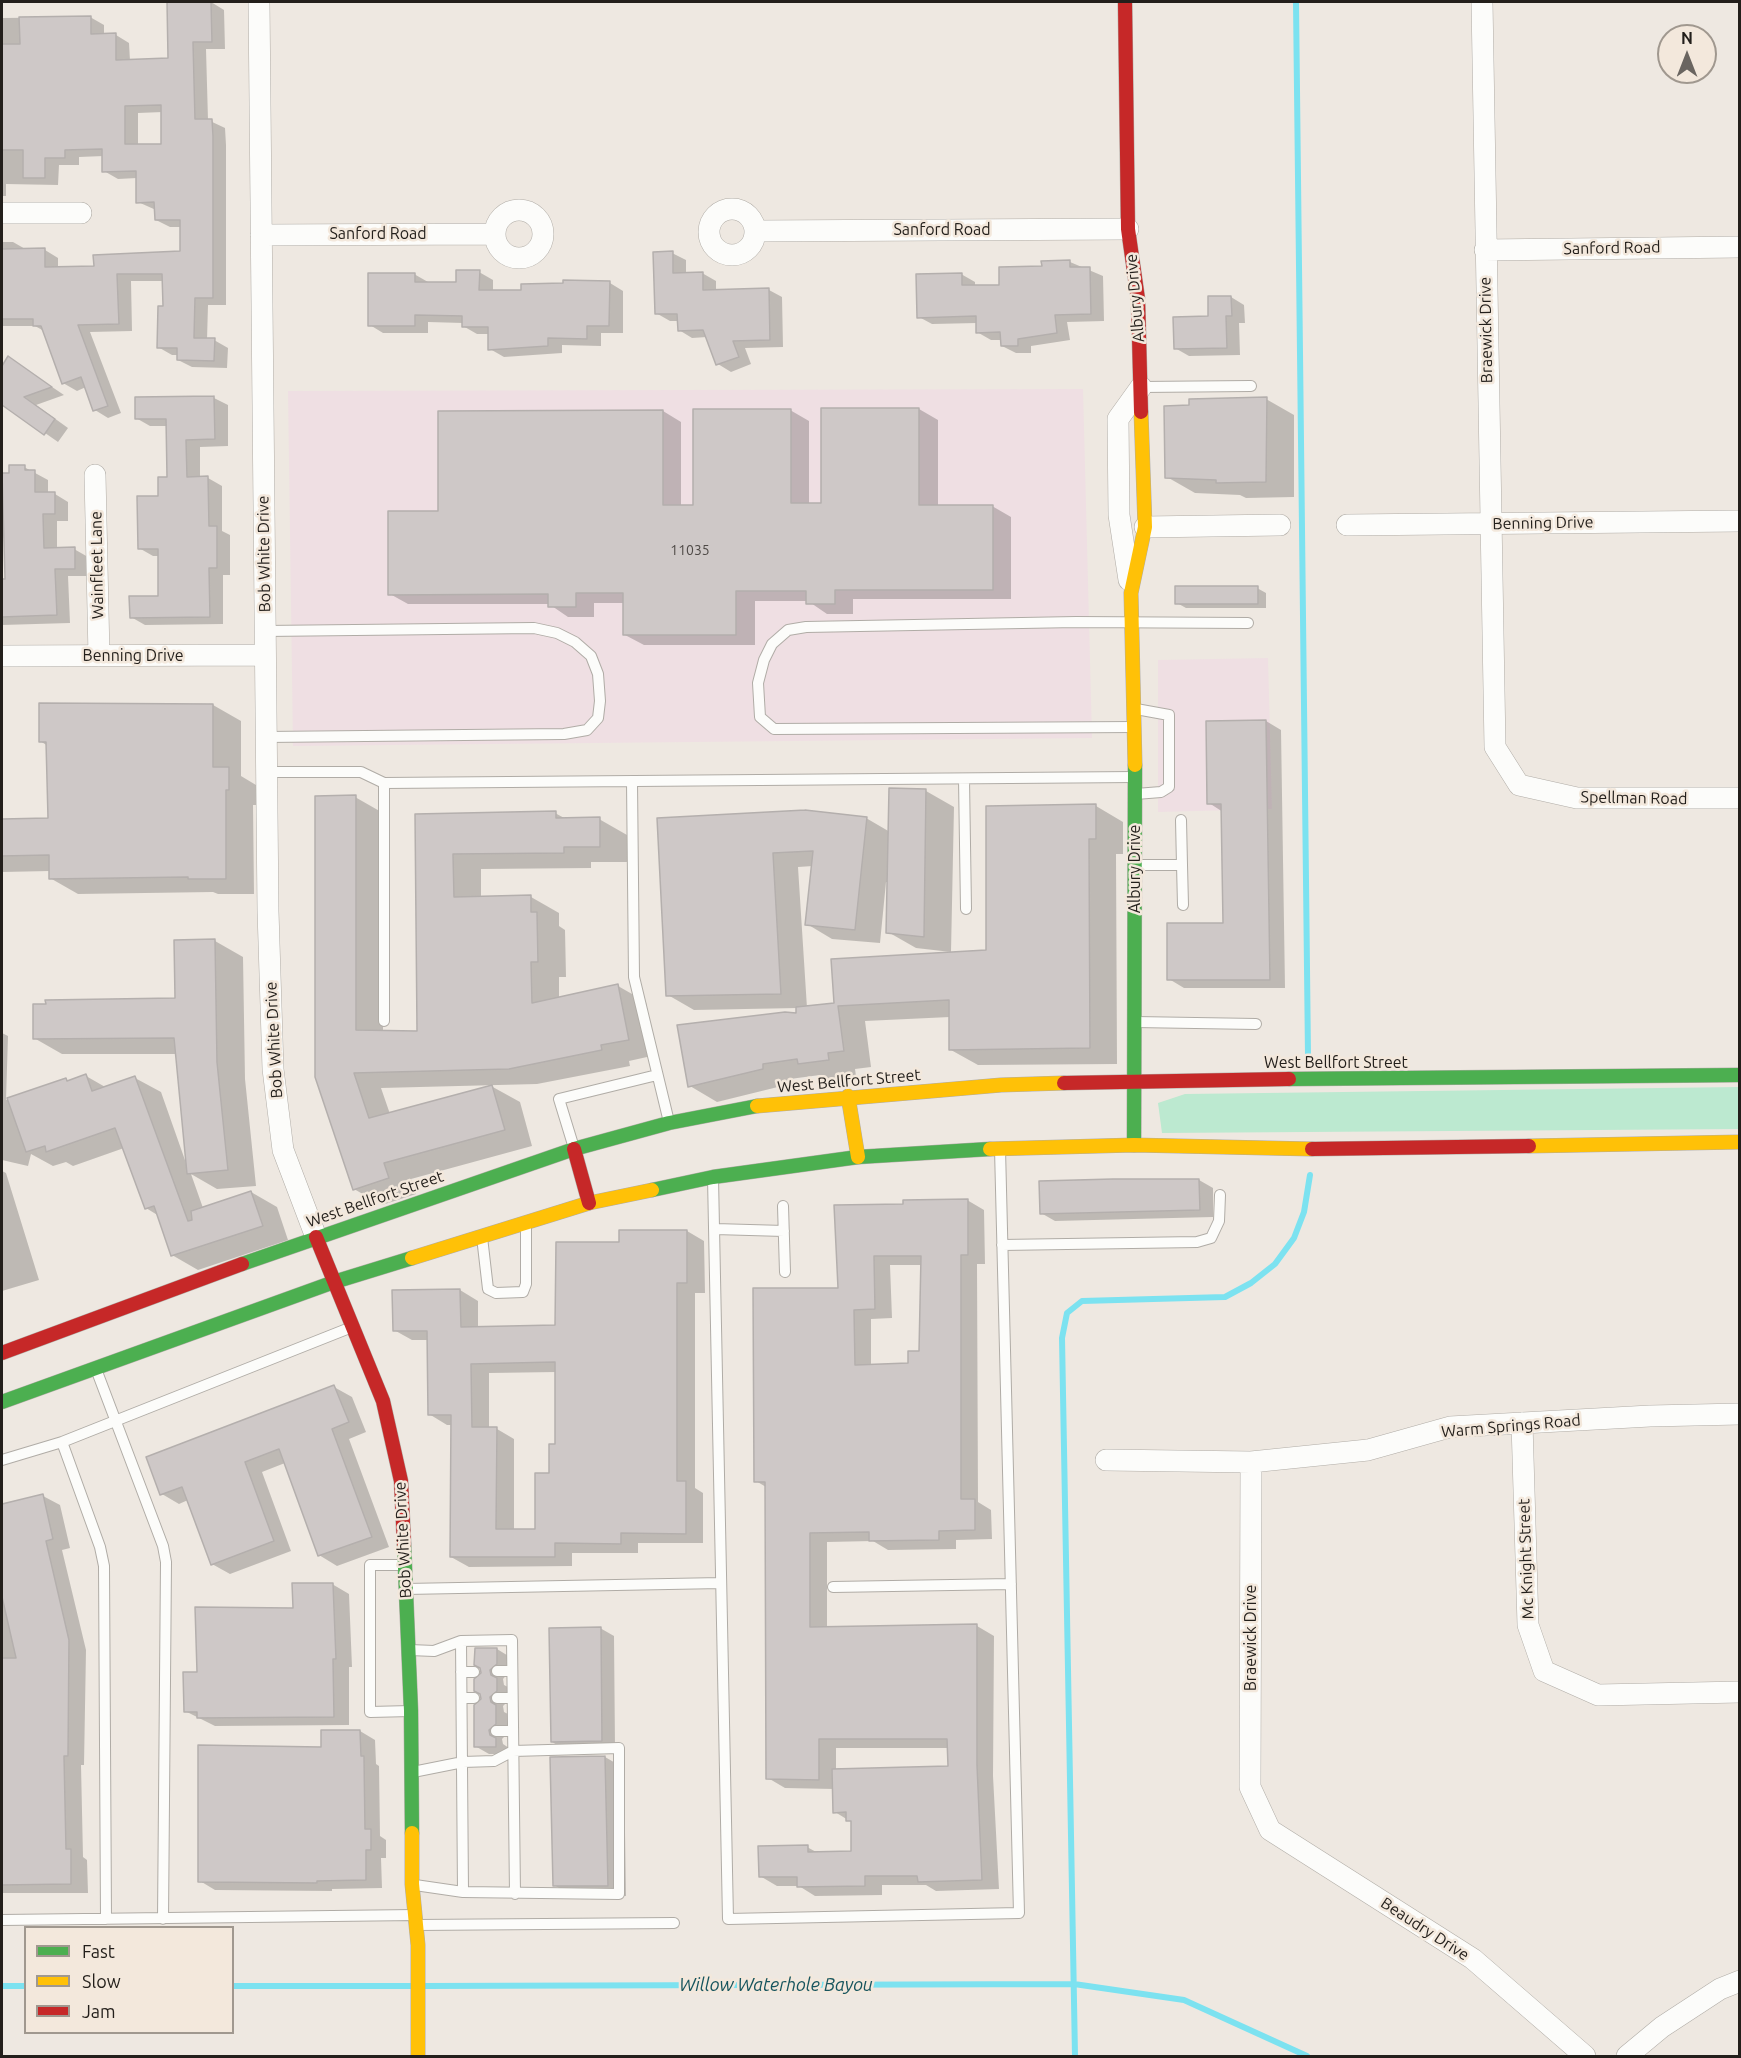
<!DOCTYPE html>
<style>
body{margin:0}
#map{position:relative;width:1741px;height:2058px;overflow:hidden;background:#eee8e1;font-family:Ubuntu,sans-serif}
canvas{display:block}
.frame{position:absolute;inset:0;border:3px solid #231f1b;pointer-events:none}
.legend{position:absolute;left:24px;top:1926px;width:210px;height:108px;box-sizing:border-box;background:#f3e8dc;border:2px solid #a0988f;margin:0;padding:8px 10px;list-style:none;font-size:18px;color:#231f1b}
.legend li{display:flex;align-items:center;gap:12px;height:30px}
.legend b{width:30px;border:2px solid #a0988f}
.north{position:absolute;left:1657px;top:24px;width:60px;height:60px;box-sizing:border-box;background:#f3e8dc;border:2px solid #a0988f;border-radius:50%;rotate:0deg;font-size:16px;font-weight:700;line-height:24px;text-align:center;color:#231f1b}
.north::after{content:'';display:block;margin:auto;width:21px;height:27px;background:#6a6560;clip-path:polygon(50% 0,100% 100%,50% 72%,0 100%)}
</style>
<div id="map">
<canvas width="1741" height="2058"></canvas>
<div class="frame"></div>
<ul class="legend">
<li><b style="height:8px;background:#4caf50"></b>Fast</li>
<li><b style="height:8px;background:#ffc107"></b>Slow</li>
<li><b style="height:8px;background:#c62828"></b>Jam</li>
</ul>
<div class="north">N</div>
</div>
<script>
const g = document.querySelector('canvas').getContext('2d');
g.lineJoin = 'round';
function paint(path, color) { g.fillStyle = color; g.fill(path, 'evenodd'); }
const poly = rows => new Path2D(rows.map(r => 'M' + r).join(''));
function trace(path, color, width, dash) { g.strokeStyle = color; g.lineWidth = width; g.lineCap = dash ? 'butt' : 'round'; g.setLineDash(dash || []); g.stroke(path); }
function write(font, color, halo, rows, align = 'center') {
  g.font = font + ' Ubuntu,sans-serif'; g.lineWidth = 5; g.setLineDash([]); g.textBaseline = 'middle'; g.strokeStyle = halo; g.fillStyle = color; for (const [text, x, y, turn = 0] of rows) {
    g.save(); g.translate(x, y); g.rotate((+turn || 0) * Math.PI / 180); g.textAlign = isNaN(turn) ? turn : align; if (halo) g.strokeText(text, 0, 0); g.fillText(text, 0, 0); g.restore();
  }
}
paint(poly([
 [1083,389,1092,738,293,746,288,391],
 [1268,658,1272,809,1158,812,1158,660]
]), '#efdfe3');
paint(poly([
 [1739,1087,1740,1129,1162,1133,1158,1103,1185,1094]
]), '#bce9d0');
paint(poly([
 [169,2,211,2,224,10,225,49,206,49,208,120,225,128,226,145,226,305,208,305,207,340,214,340,228,348,227,368,192,367,178,360,178,355,172,355,158,347,164,308,164,281,131,281,132,331,90,332,121,413,108,418,95,410,86,387,77,391,63,383,44,331,35,326,2,326,2,242,13,242,27,250,45,250,58,258,58,268,95,268,182,252,182,227,170,227,156,220,156,210,138,202,137,178,118,179,104,171,104,156,79,157,79,165,59,165,58,185,6,184,6,196,2,196,2,18,90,17,104,25,104,35,116,35,129,43,130,61,170,60],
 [163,112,163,145,138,145,138,113],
 [672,253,686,260,686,274,702,273,716,281,716,291,769,290,782,297,783,347,745,348,751,364,731,372,718,364,707,337,692,338,679,330,679,321,670,321,656,313],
 [1070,262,1103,276,1104,321,1067,322,1070,340,1031,346,1031,353,1016,353,1002,346,1002,340,991,340,977,332,977,323,932,324,919,317,961,274,975,282,975,287,1000,286,1043,268],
 [479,272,493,280,493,291,523,291,610,283,623,291,623,333,601,333,601,346,562,345,562,353,504,357,490,349,490,334,477,334,463,326,463,323,428,322,428,333,383,333,370,325,414,274,428,282,457,284],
 [1231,297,1244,305,1245,323,1239,323,1240,355,1189,356,1175,348],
 [9,358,64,395,36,405,68,428,58,442,2,403,2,368],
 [214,398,228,405,228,446,200,447,200,478,208,478,222,486,222,531,230,535,230,575,223,575,223,624,145,625,131,617,159,597,159,556,153,556,139,548,168,479,167,426,150,426,136,418],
 [1266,399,1294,415,1294,497,1246,498,1240,495,1195,493,1167,477],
 [919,409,938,420,938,506,992,506,1011,517,1011,599,853,599,853,614,827,614,808,601,755,601,755,645,644,645,625,635,625,603,594,603,594,617,568,617,549,604,408,604,390,594,439,512,663,411,681,422,681,507,695,507,790,410,809,421,809,505,823,505],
 [24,467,48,480,48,493,55,494,68,502,68,521,57,521,57,549,74,549,88,557,88,576,68,576,70,623,2,625,2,580,6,580,2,475,11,475],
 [1257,588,1266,593,1266,608,1186,608,1177,603],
 [213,705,241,721,241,776,256,785,257,805,253,805,254,894,218,894,213,892,78,894,50,878,50,871,2,872,2,821,49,820,48,746,40,741],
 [1266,721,1281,730,1285,988,1184,988,1169,979,1224,925,1223,812,1209,803],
 [926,791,954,807,951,952,916,948,888,932,889,883,886,882,880,943,832,939,807,924,813,866,798,867,807,1008,835,1004,988,952,1096,806,1123,822,1123,854,1116,854,1117,1064,978,1065,951,1050,950,1017,865,1021,871,1067,855,1069,856,1076,827,1079,820,1075,790,1079,790,1084,717,1102,690,1086,797,1015,798,1008,694,1010,668,995,659,819,866,818,890,832],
 [355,797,383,813,383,1032,419,1032,416,816,555,813,566,819,599,819,627,835,627,862,591,862,591,868,481,869,481,898,531,897,559,913,559,926,565,930,566,977,559,977,559,999,618,986,646,1002,656,1055,629,1061,630,1066,537,1084,381,1088,390,1114,491,1086,520,1102,532,1146,411,1179,416,1194,382,1205,354,1189,316,1077],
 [215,941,243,957,245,1079,256,1186,217,1189,191,1174,203,1208,251,1192,277,1207,288,1240,198,1270,172,1255,159,1216,146,1208,124,1148,73,1166,66,1162,53,1166,31,1154,28,1166,2,1160,2,1033,8,1036,6,1100,66,1079,69,1081,86,1076,107,1088,135,1078,161,1092,186,1163,177,1054,62,1054,34,1038,177,999],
 [2,1171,6,1173,39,1280,2,1291],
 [1199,1180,1213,1188,1213,1217,1055,1221,1041,1213],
 [967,1200,984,1210,985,1264,977,1264,978,1502,991,1510,992,1539,956,1540,956,1549,888,1550,873,1541,827,1542,827,1628,977,1626,994,1636,993,1776,999,1889,936,1891,926,1885,882,1885,882,1895,815,1896,799,1886,777,1886,760,1876,807,1847,818,1853,853,1853,853,1823,835,1812,834,1789,785,1788,768,1778,766,1487,756,1481,839,1290,905,1206],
 [890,1265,922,1265,920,1352,909,1365,871,1366,871,1319,892,1318],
 [836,1748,949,1748,949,1768,836,1770],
 [687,1231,704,1241,705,1293,695,1293,695,1488,703,1493,703,1543,638,1543,638,1553,572,1553,572,1566,469,1567,451,1557,453,1425,447,1425,429,1414,428,1340,412,1340,394,1330,460,1290,478,1301,478,1328,557,1326,621,1243],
 [557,1372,557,1446,537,1531,514,1531,514,1439,497,1429,489,1429,489,1373],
 [334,1387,352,1397,366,1432,349,1439,389,1547,337,1566,319,1555,285,1463,262,1472,291,1551,230,1574,212,1564,188,1500,179,1504,162,1494],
 [43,1496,60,1505,70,1548,62,1550,86,1650,84,1765,81,1765,83,1857,87,1860,88,1893,2,1893,2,1604,4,1603,2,1591,2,1505],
 [332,1584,349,1594,352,1667,349,1667,349,1725,215,1726,185,1711,199,1673],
 [600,1628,614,1636,615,1748,566,1750,552,1742],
 [497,1649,510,1657,510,1671,503,1679,504,1685,510,1688,510,1699,503,1706,504,1712,510,1715,510,1731,502,1739,503,1744,509,1748,509,1754,489,1754,475,1746,483,1699,483,1673],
 [360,1731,375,1740,376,1764,379,1766,380,1836,386,1840,386,1858,381,1858,382,1888,332,1889,332,1891,215,1890,200,1881,322,1749],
 [605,1757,624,1768,626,1896,573,1896,554,1885,552,1759]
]), '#0003');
trace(poly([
 [1296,2,1308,1055],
 [2,1986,26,1986],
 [232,1986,412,1986],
 [425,1986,1074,1984,1184,2000,1307,2056],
 [1075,2056,1062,1338,1067,1313,1082,1301,1225,1297,1251,1283,1275,1264,1294,1238,1304,1212,1310,1175]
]), '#7ce2f0', 6);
const building = poly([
 [167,2,211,2,212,42,193,42,195,119,212,119,213,136,213,298,195,298,194,338,215,338,214,361,177,360,177,348,157,348,158,306,163,306,162,274,117,274,119,324,78,325,108,406,93,411,81,377,62,384,41,326,33,326,33,319,2,319,2,249,45,248,45,267,94,266,93,255,180,251,180,220,155,220,154,202,136,203,136,171,102,172,102,149,65,150,65,158,45,158,45,178,23,178,23,150,2,150,2,44,20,44,19,17,91,16,91,34,116,33,116,60,168,58,167,2],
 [161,105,161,144,125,144,125,106,161,105],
 [673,251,673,273,703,272,703,290,769,288,770,340,733,341,739,357,716,365,703,330,678,331,677,314,655,314,653,252,673,251],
 [1070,260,1070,267,1090,267,1091,314,1055,315,1057,333,1018,339,1018,346,1001,346,1000,332,976,333,976,316,917,318,916,274,962,273,962,285,999,285,999,267,1042,266,1041,261,1070,260],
 [456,270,480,270,479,290,521,290,521,284,563,283,563,280,610,281,609,326,587,326,587,339,548,338,548,346,488,350,488,327,462,327,462,316,415,315,415,326,368,326,368,273,415,273,415,282,456,282,456,270],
 [1208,296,1231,296,1232,316,1226,316,1227,348,1174,349,1173,317,1208,316,1208,296],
 [8,356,52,387,24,397,55,419,44,435,2,405,2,366,8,356],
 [214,396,215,439,186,440,187,477,208,476,209,526,217,526,217,568,209,568,210,617,130,618,129,596,158,596,158,549,138,549,137,496,158,496,158,477,167,477,166,419,135,419,135,397,214,396],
 [1267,397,1266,482,1216,483,1216,480,1165,478,1164,406,1189,405,1189,399,1267,397],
 [821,408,919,408,919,505,993,505,993,590,835,590,835,604,806,604,806,591,736,591,736,635,623,635,623,593,576,593,576,607,548,607,548,594,388,595,388,511,438,511,438,411,663,410,663,505,693,505,693,409,791,409,791,503,821,503,821,408],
 [9,465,25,465,25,470,35,470,35,492,55,492,55,514,43,514,44,548,75,547,75,569,55,569,57,615,2,617,2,579,5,579,2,473,9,473,9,465],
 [1175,586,1258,586,1258,604,1175,604,1175,586],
 [39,703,213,704,213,767,229,767,229,790,226,790,226,879,188,879,188,877,49,879,49,855,2,856,2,819,48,818,46,742,39,742,39,703],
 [1266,720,1270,980,1167,980,1167,923,1223,923,1221,804,1207,804,1206,721,1266,720],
 [889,788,926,789,924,937,886,933,889,788],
 [356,795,356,1030,417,1031,415,814,556,811,556,818,600,817,600,847,564,847,564,853,453,854,454,897,531,895,531,912,537,912,538,962,531,962,532,1003,618,984,629,1040,601,1045,602,1050,509,1069,354,1073,369,1118,492,1085,505,1130,384,1163,389,1178,353,1190,315,1077,315,796,356,795],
 [1096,804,1096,839,1089,839,1090,1048,949,1050,949,1000,838,1006,844,1051,828,1053,829,1060,798,1064,797,1059,763,1064,763,1069,688,1087,677,1025,785,1012,796,1013,796,1007,834,1003,831,959,986,950,986,806,1096,804],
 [805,810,867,817,855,930,805,925,813,851,773,853,781,994,666,996,657,818,805,810],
 [215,939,217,1062,228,1170,187,1174,174,1038,33,1039,33,1004,46,1004,45,1000,175,998,174,940,215,939],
 [86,1074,92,1091,135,1076,188,1221,192,1220,191,1211,251,1191,263,1226,171,1256,154,1206,145,1209,115,1128,46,1152,45,1146,26,1152,7,1098,66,1078,67,1081,86,1074],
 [1113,1179,1199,1179,1200,1210,1040,1214,1039,1181,1113,1179],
 [968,1199,968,1255,961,1255,961,1499,975,1499,975,1530,939,1531,939,1540,869,1541,869,1532,810,1533,810,1627,977,1624,977,1765,982,1880,918,1882,917,1876,865,1876,865,1886,797,1887,797,1877,759,1877,758,1846,808,1845,808,1852,851,1851,851,1821,846,1821,846,1812,833,1813,832,1769,948,1766,947,1739,819,1739,819,1780,766,1779,765,1482,754,1482,753,1288,838,1288,834,1205,903,1204,903,1200,968,1199],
 [874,1256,921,1256,919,1351,908,1351,908,1363,855,1365,854,1310,875,1309,874,1256],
 [619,1230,687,1230,687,1283,677,1283,677,1481,686,1481,686,1534,621,1533,621,1544,555,1543,555,1557,450,1557,451,1415,428,1415,427,1331,393,1331,392,1290,460,1289,461,1327,555,1325,556,1242,619,1242,619,1230],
 [555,1362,555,1444,549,1444,549,1473,535,1473,535,1529,496,1529,497,1427,472,1427,471,1364,555,1362],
 [334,1385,349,1422,332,1429,372,1537,318,1556,279,1449,245,1462,274,1541,211,1565,182,1487,160,1495,146,1457,334,1385],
 [43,1494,53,1539,46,1541,69,1640,68,1756,64,1756,66,1849,71,1849,71,1884,2,1885,2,1658,16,1658,2,1597,2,1504,43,1494],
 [292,1583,333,1583,336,1659,333,1659,334,1717,197,1718,197,1712,184,1712,183,1672,197,1672,195,1607,293,1608,292,1583],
 [601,1627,602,1741,551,1742,549,1628,601,1627],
 [475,1648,497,1648,497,1664,490,1670,491,1675,497,1678,497,1691,490,1697,491,1702,496,1705,496,1724,489,1730,490,1735,496,1738,496,1747,474,1747,474,1705,481,1699,480,1694,474,1691,474,1679,481,1673,480,1668,474,1665,475,1648],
 [321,1730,360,1730,361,1756,364,1756,365,1829,371,1829,371,1850,366,1850,366,1880,317,1881,317,1883,198,1882,198,1745,321,1747,321,1730],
 [605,1756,608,1886,553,1886,550,1757,605,1756]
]);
paint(building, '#cec8c7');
trace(building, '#b4afad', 1.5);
const lane = poly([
 [1141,387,1251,386],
 [265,631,534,628,557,633,575,642,591,656,598,674,600,701,598,718,587,730,564,734,266,737],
 [1136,709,1169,715,1169,787,1161,792,1136,794],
 [1135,727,774,729,760,717,758,683,764,660,772,644,788,630,806,627,1076,622,1248,623],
 [266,772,361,772,384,783,1135,777],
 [964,779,966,909],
 [632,782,634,977,669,1122],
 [384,783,384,1021],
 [1135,865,1182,865,1181,820],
 [1182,865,1183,905],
 [1135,1022,1256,1024],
 [574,1148,559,1099,657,1075],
 [713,1178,728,1919,1019,1913,1000,1149],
 [783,1206,785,1272],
 [715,1229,784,1231],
 [482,1237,488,1289,496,1293,523,1292,526,1284,526,1223],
 [1002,1245,1197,1242,1211,1238,1219,1221,1220,1195],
 [96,1369,163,1546,166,1562,163,1919],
 [62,1442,100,1547,104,1566,106,1919],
 [2,1460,62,1442,352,1327],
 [405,1565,370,1565,370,1712,411,1711],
 [833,1587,1011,1584],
 [406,1589,721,1583],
 [461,1641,463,1892],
 [410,1650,434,1651,461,1641,512,1640,515,1894],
 [497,1671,512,1671],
 [461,1672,474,1672],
 [462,1698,474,1698],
 [497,1698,512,1698],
 [496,1731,513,1731],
 [413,1772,463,1762,494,1761,513,1751,619,1748,619,1894,463,1892,415,1885],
 [2,1920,415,1915],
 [416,1925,674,1923]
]);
const street = poly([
 [259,2,268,911,273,1069,283,1150,316,1237],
 [1482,2,1495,747,1519,785,1577,798,1740,798],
 '709 232a23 23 0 1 1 46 0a23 23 0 1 1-46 0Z',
 '495 234a24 24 0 1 1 48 0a24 24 0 1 1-48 0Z',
 [2,213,81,213],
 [755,231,1128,229],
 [261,235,494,234],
 [1485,250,1740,247],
 [95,475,99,656],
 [1347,525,1740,521],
 [1145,527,1280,525],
 [1129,580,1119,515,1118,419,1141,387],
 [2,656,265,655],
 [1522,1423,1528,1625,1544,1671,1598,1695,1740,1692],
 [1106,1460,1251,1462,1368,1450,1450,1427,1650,1416,1740,1414],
 [1251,1462,1250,1787,1270,1830,1473,1959,1585,2056],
 [1627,2056,1662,2027,1720,1989,1740,1981]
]);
const fast = poly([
 [1289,1079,1740,1075],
 [1134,1145,1135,765],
 [652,1190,713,1177,858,1157,990,1149],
 [242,1264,574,1149,669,1123,757,1106],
 [2,1402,334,1282,412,1258],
 [404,1544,411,1711,412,1833]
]);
const slow = poly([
 [1135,765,1131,593,1145,527,1141,412],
 [848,1096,858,1157],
 [757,1106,1001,1085,1064,1083],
 [1529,1146,1740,1142],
 [990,1149,1134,1145,1312,1149],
 [412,1258,589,1203,652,1190],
 [412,1833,412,1884,418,1945,418,2056]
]);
const jam = poly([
 [1125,2,1128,229,1138,299,1141,412],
 [1064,1083,1289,1079],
 [574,1149,589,1203],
 [1312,1149,1529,1146],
 [316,1237,383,1401,401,1481,404,1544],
 [2,1353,242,1264]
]);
trace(lane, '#b0aca6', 12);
trace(street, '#b0aca6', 22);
trace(fast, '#b0aca6', 15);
trace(slow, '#b0aca6', 15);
trace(jam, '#b0aca6', 15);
trace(lane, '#fcfcfa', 10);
trace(street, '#fcfcfa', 21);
trace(fast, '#4caf50', 14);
trace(slow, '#ffc107', 14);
trace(jam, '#c62828', 14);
write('14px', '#4e4946', null, [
 ["11035",690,550]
]);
write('16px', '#231f1b', '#f3e8dc', [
 ["Sanford Road",942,230],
 ["Sanford Road",378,234],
 ["Sanford Road",1612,248,-1],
 ["Albury Drive",1135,298,-95],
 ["Braewick Drive",1486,330,-91],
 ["Benning Drive",1543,523,-1],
 ["Bob White Drive",264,554,-91],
 ["Wainfleet Lane",97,565,-91],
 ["Benning Drive",133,656],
 ["Spellman Road",1634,798,1],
 ["Albury Drive",1135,869,-90],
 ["Bob White Drive",274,1040,-93],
 ["West Bellfort Street",1336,1063],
 ["West Bellfort Street",849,1081,-5],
 ["West Bellfort Street",375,1199,-19],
 ["Warm Springs Road",1511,1426,-5],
 ["Bob White Drive",403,1540,-93],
 ["Mc Knight Street",1526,1559,-92],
 ["Braewick Drive",1251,1638,-90],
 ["Beaudry Drive",1425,1929,33]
]);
write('italic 18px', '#17555e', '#f3e8dc', [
 ["Willow Waterhole Bayou",776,1985]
]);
</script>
